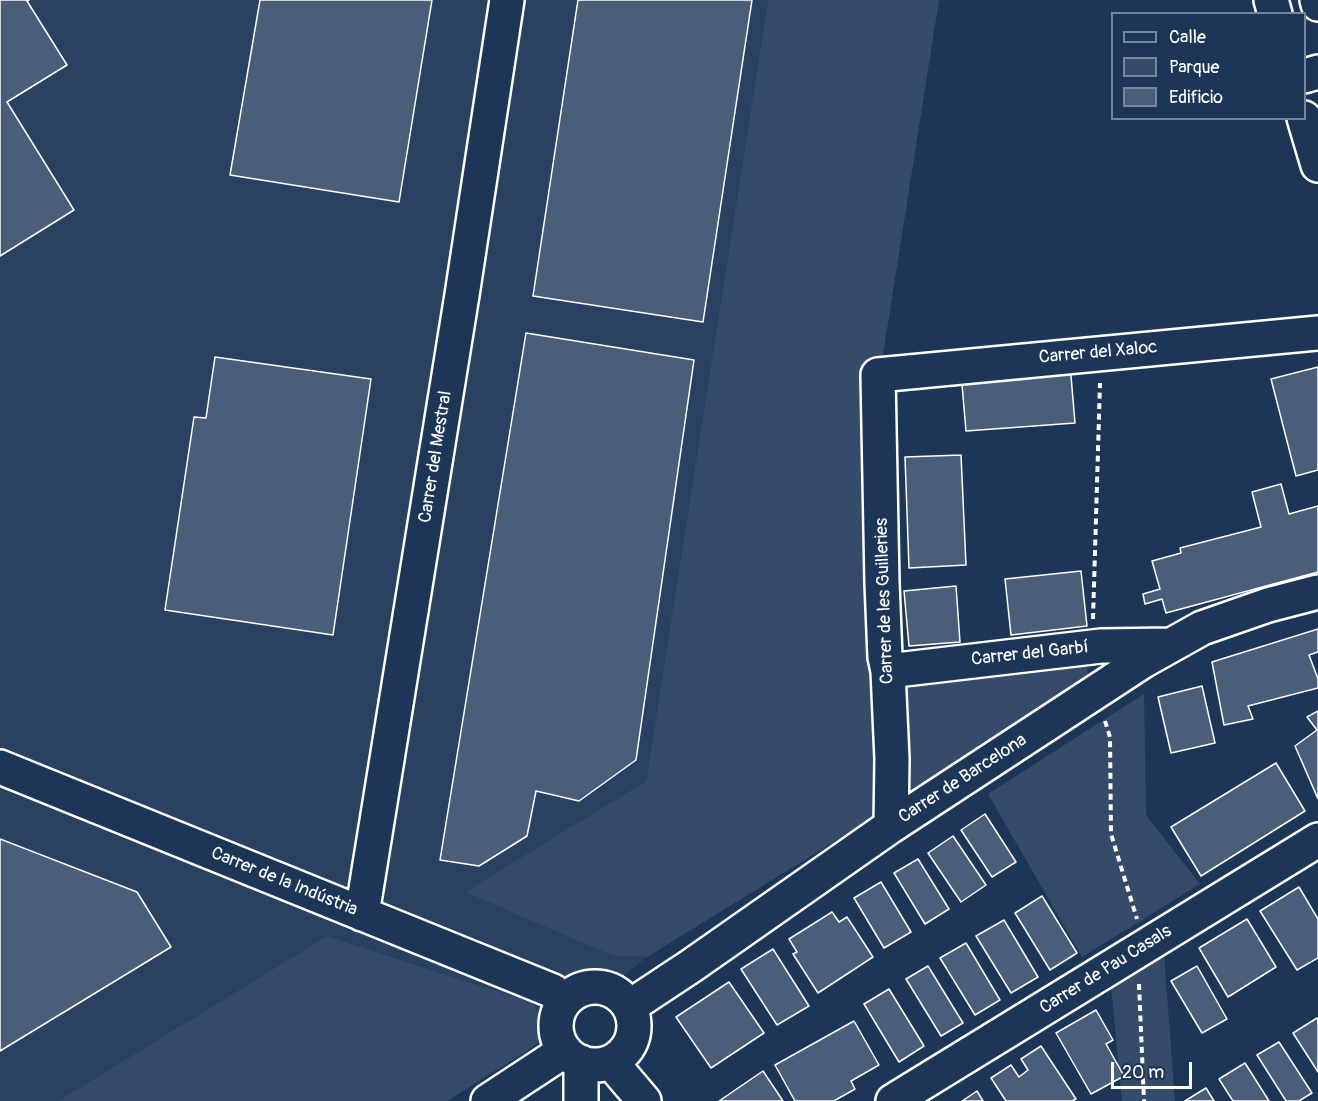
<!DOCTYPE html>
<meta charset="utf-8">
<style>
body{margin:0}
#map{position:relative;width:1318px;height:1101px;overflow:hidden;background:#1d3557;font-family:Pangolin,sans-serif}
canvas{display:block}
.legend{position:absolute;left:1111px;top:12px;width:195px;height:108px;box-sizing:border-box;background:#1d3557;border:2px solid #77869a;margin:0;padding:8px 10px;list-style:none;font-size:18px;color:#fff}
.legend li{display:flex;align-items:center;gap:12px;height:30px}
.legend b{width:30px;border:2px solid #77869a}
.scale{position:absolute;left:1111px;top:1062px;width:81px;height:27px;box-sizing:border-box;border:3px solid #fff;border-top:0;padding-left:8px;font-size:18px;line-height:21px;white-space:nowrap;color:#fff;-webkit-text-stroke:4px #1d3557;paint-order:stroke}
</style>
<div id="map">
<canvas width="1318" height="1101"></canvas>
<ul class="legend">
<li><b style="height:8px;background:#1d3557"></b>Calle</li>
<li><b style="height:16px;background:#364b69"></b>Parque</li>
<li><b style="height:16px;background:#4a5d79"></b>Edificio</li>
</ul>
<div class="scale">20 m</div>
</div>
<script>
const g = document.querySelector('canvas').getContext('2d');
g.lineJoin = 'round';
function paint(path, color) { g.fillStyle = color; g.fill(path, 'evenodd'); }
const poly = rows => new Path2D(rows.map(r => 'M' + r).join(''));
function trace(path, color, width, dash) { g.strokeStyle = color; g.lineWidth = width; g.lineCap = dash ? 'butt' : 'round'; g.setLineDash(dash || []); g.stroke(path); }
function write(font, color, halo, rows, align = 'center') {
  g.font = font + ' Pangolin,sans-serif'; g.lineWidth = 4.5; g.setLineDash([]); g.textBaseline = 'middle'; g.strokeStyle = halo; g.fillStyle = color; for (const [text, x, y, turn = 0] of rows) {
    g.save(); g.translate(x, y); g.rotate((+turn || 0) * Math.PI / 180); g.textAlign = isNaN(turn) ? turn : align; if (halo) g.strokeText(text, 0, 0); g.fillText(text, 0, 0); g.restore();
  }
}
paint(poly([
 [0,0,768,0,646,781,466,892,613,956,647,957,547,1036,533,1003,327,936,58,1101,0,1101]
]), '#2a4161');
paint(poly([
 [768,0,939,0,882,361,884,811,647,957,613,956,465,892,646,781],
 [1086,658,1088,678,909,798,901,679],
 [1144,694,1146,815,1200,884,1082,957,988,794],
 [327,936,533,1003,547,1036,527,1051,447,1101,58,1101],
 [1164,955,1175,1101,1122,1101,1111,987]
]), '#364b69');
const building = poly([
 [0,0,29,0,27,1,67,65,7,102,74,210,0,256,0,0],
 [260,0,432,0,399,202,230,175,260,0],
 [578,0,752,0,703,322,533,296,578,0],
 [526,333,694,360,636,760,579,801,536,791,527,836,479,866,440,860,526,333],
 [215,357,371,379,333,635,165,610,194,417,206,418,215,357],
 [1070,364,1075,423,966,431,961,373,1070,364],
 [1318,367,1318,470,1296,476,1271,379,1318,367],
 [961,455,966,565,909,568,905,457,961,455],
 [1281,484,1289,514,1318,506,1318,572,1166,613,1162,599,1145,604,1143,594,1160,589,1152,561,1181,553,1180,548,1261,527,1252,492,1281,484],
 [1081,571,1087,626,1011,635,1005,579,1081,571],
 [956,586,960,642,909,646,904,591,956,586],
 [1318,629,1318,652,1309,655,1318,679,1318,688,1248,706,1253,719,1224,725,1212,662,1318,629],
 [1202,686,1215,743,1171,753,1158,697,1202,686],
 [1318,711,1318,799,1295,746,1317,730,1307,717,1318,711],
 [1276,763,1305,811,1201,876,1171,827,1276,763],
 [985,814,1016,862,992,877,961,830,985,814],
 [953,836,986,885,961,902,928,853,953,836],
 [0,839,137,892,171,947,0,1051,0,839],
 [918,859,949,909,925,924,894,873,918,859],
 [881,882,911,932,884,948,854,898,881,882],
 [1299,887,1318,919,1318,958,1297,970,1260,911,1299,887],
 [1042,896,1077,953,1050,970,1015,913,1042,896],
 [832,912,839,922,847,917,873,957,818,993,793,954,797,952,789,939,832,912],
 [1247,919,1276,967,1228,997,1199,948,1247,919],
 [1004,920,1038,977,1011,993,976,936,1004,920],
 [966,943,1000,1000,975,1015,940,958,966,943],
 [773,949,809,1006,777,1025,741,969,773,949],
 [928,966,963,1023,941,1036,906,979,928,966],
 [1197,966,1227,1019,1202,1033,1171,981,1197,966],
 [729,982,764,1033,711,1068,676,1017,729,982],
 [889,989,924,1046,899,1062,864,1004,889,989],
 [1096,1010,1113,1040,1106,1044,1124,1076,1091,1094,1056,1033,1096,1010],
 [1317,1018,1318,1020,1318,1072,1293,1033,1317,1018],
 [854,1021,879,1065,851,1081,855,1089,834,1101,795,1101,775,1065,854,1021],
 [1279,1042,1312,1093,1299,1101,1286,1101,1257,1055,1279,1042],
 [1041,1046,1076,1099,1072,1101,1006,1101,991,1078,1011,1065,1019,1077,1028,1070,1021,1059,1041,1046],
 [1245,1063,1269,1101,1233,1101,1219,1079,1245,1063],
 [763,1071,783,1101,719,1101,763,1071],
 [1206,1088,1214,1101,1185,1101,1206,1088],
 [977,1091,983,1101,962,1101,977,1091]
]);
paint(building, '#4a5d79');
trace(building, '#fff', 1.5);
const minor = poly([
 [1271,0,1275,14],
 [1317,0,1318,4],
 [1304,76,1318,72],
 [1304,118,1318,165],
 [888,671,1101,646,1171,645],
 [0,767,553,991,563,1003],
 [891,826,892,759,888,671,885,657,882,583,878,375,1318,333],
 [362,914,462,295,507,0],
 '556 1026a39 39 0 1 1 78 0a39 39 0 1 1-78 0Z',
 [629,1007,691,966,891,826,1143,661,1202,628,1268,605,1318,592],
 [581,1062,581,1101],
 [611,1062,644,1101],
 [488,1101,564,1051],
 [893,1101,1318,840]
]);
trace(minor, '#fff', 38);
trace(poly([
 [1093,619,1100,383],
 [1105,721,1110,737,1111,834,1137,919],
 [1139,984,1144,1101]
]), '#fff', 4, [6, 4.5]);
trace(minor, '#1d3557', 33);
write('18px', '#fff', '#1d3557', [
 ["Carrer del Xaloc",1098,353,-5],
 ["Carrer del Mestral",436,457,-81],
 ["Carrer de les Guilleries",885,601,-92],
 ["Carrer del Garbí",1030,654,-6],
 ["Carrer de Barcelona",963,779,-33],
 ["Carrer de la Indústria",284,882,22],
 ["Carrer de Pau Casals",1106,970,-32]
]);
</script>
